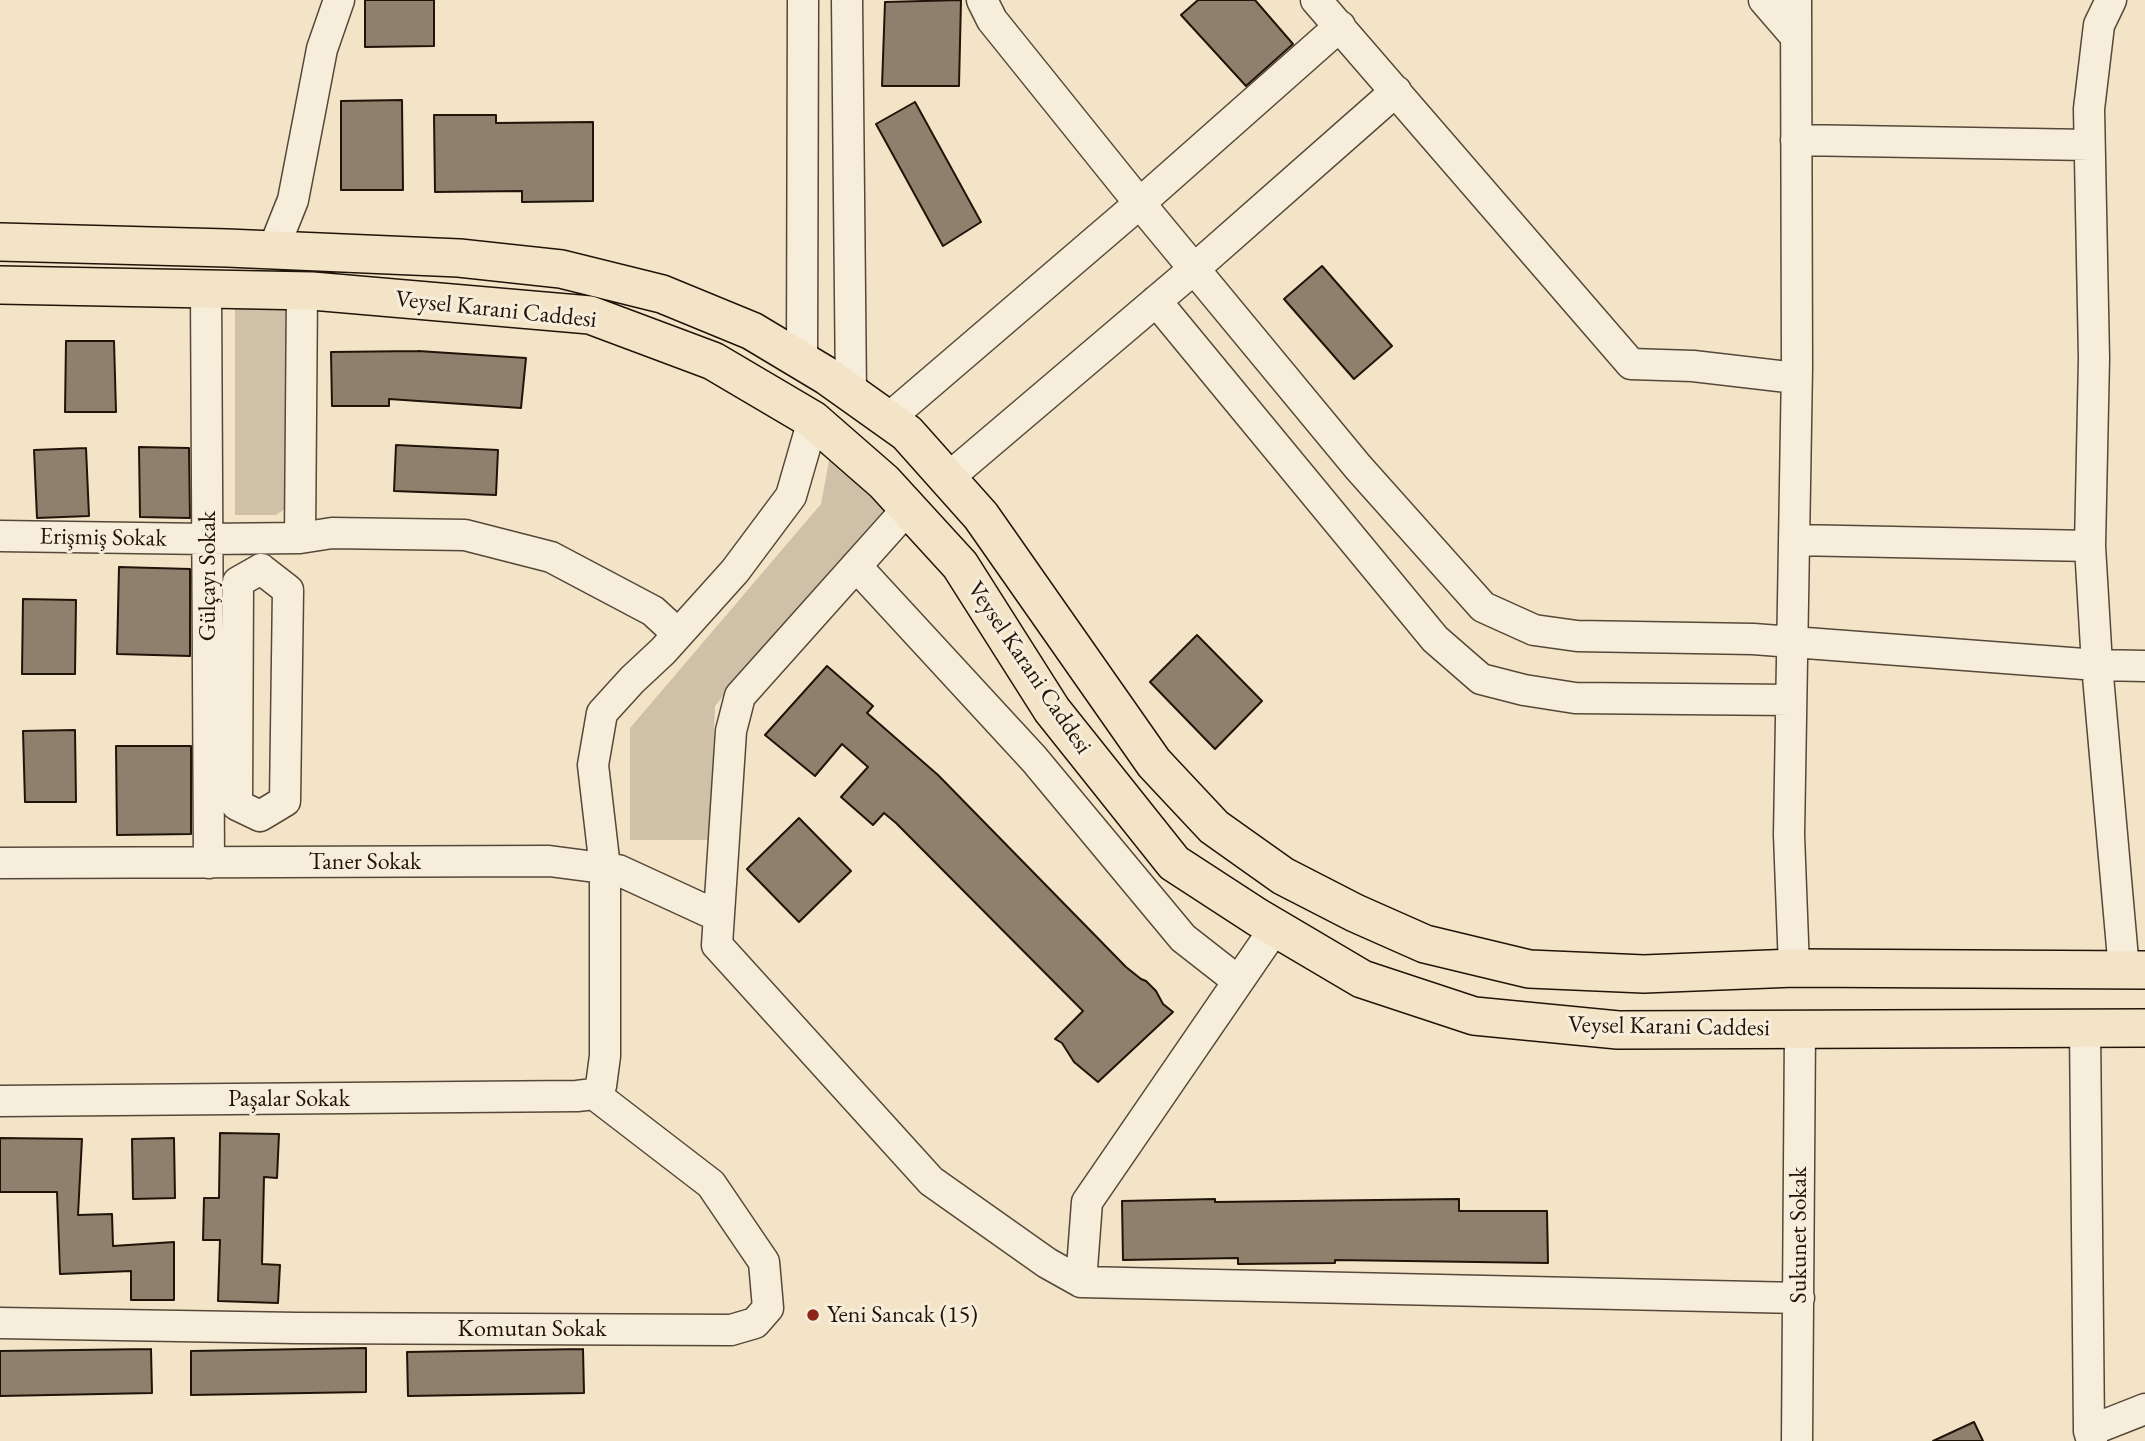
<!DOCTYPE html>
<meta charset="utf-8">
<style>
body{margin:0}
canvas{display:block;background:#f3e4c7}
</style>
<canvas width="2145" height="1441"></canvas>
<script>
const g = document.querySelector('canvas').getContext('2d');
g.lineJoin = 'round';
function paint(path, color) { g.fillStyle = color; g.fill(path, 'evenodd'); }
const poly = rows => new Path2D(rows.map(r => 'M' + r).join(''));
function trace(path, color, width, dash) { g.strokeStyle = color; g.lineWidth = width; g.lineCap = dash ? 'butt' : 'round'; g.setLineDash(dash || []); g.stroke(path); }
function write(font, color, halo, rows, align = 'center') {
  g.font = font + ' "EB Garamond",serif'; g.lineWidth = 6; g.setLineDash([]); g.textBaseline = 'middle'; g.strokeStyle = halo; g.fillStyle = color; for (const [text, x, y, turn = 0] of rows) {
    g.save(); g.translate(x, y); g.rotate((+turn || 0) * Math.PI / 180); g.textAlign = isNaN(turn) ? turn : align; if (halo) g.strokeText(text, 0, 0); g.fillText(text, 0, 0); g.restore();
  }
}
paint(poly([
 [235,306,287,309,289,506,276,515,235,515],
 [831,450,889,504,774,634,715,706,710,840,630,840,630,728,821,504]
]), '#cfc1a7');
const building = poly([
 [365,0,434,0,434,46,365,47,365,0],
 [961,0,959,86,882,86,885,2,961,0],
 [1198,0,1255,0,1293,44,1246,86,1181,15,1198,0],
 [402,100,403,190,341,190,341,101,402,100],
 [915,102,981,222,943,246,876,124,915,102],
 [434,115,496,115,496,123,593,122,593,201,522,202,522,191,435,192,434,115],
 [1322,266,1392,346,1354,379,1284,299,1322,266],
 [66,341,114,341,116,412,65,412,66,341],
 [418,351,526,358,521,408,389,399,389,406,332,406,331,352,418,351],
 [396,445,498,450,496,495,394,491,396,445],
 [139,447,189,448,190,518,140,517,139,447],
 [86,448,89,516,37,518,34,450,86,448],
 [119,567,190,569,190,656,117,654,119,567],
 [23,599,76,600,75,674,22,674,23,599],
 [1197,635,1262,701,1215,749,1150,682,1197,635],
 [827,666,873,706,867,713,938,775,1126,967,1141,979,1146,981,1156,991,1163,1004,1173,1012,1098,1082,1074,1062,1062,1043,1055,1039,1083,1011,896,823,884,813,873,825,841,797,868,767,842,744,815,776,765,735,827,666],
 [75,730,76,802,25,802,23,731,75,730],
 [116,746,191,746,191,834,117,835,116,746],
 [799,818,851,871,799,922,747,869,799,818],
 [220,1133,279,1134,277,1178,264,1177,262,1264,280,1265,278,1303,218,1301,220,1240,203,1240,204,1198,219,1198,220,1133],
 [0,1138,82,1139,78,1215,112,1214,113,1246,174,1242,174,1300,131,1300,131,1271,60,1274,57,1192,0,1192,0,1138],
 [174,1138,175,1198,133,1199,132,1139,174,1138],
 [1215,1199,1215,1202,1459,1199,1459,1211,1547,1211,1548,1263,1335,1260,1335,1263,1238,1264,1238,1258,1123,1260,1122,1201,1215,1199],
 [366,1348,366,1392,191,1395,191,1351,366,1348],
 [151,1349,152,1393,0,1396,0,1351,151,1349],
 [583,1349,584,1393,408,1396,407,1352,583,1349],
 [1974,1422,1983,1441,1933,1441,1974,1422]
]);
paint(building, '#8e806c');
trace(building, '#201409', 2);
const minor = poly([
 [847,0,851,392],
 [982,0,992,20,1128,189,1358,467,1483,607,1534,630,1577,636,1753,639,2097,665,2145,666],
 [1316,0,1631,364,1693,366,1796,378],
 [1764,0,1796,37],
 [2111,0,2099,25,2089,109,2094,358,2090,546,2097,665,2124,970],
 [1796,140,2089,145],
 [273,250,293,200,322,49,339,0],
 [206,289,209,863],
 [1156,301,1435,639,1481,679,1524,690,1575,698,1791,700],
 [802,361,803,0],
 [888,419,1140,203,1340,26],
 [948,478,1194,269,1396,91],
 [908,508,740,696,731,731,717,945,931,1181,1047,1263,1081,1282],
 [0,536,207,539,300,538,332,533,465,535,551,557,653,611,678,634],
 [300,538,302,291],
 [1794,540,2090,546],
 [856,566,1034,759,1183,938,1238,981],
 [261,569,288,590,285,801,260,816,237,805,238,582,261,569],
 [0,863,549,861,618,870,718,916],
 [1275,928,1087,1202,1081,1282,1799,1298],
 [1794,968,1789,835,1797,367,1796,0],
 [2085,1028,2089,1431,2092,1441],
 [0,1101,577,1096,594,1094,601,1086,605,1056,605,868,593,765,602,713,632,680,663,651,735,571,791,496,813,420],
 [0,1323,297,1328,731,1330,755,1323,768,1308,764,1262,711,1184,594,1094],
 [2089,1431,2145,1409],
 [1797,1441,1800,1029]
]);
const major = poly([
 [0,242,227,248,459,258,561,269,662,294,752,331,827,376,907,433,981,516,1154,763,1214,827,1283,876,1355,913,1425,944,1529,969,1644,974,1794,968,2145,970],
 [0,285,312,291,590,315,713,361,813,420,884,482,960,565,1052,710,1174,863,1257,917,1362,979,1474,1016,1618,1030,2145,1028]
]);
trace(minor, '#554838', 33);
trace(major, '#201409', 40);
trace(minor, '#f7eddb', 30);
trace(major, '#f3e4c7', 37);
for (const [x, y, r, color] of [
 [813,1315,7,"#8f2418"]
]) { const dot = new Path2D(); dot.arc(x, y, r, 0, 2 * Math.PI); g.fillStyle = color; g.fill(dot); trace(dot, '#f7eddb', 2.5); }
write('24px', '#201409', '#f7eddb', [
 ["Veysel Karani Caddesi",496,310,6],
 ["Erişmiş Sokak",103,538,1],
 ["Gülçayı Sokak",208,576,-90],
 ["Veysel Karani Caddesi",1029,668,56],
 ["Taner Sokak",365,862],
 ["Veysel Karani Caddesi",1669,1027,1],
 ["Paşalar Sokak",289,1099],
 ["Sukunet Sokak",1799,1235,-90],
 ["Komutan Sokak",532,1329]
]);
write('24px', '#201409', '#f7eddb', [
 ["Yeni Sancak (15)",827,1315]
], 'left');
</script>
